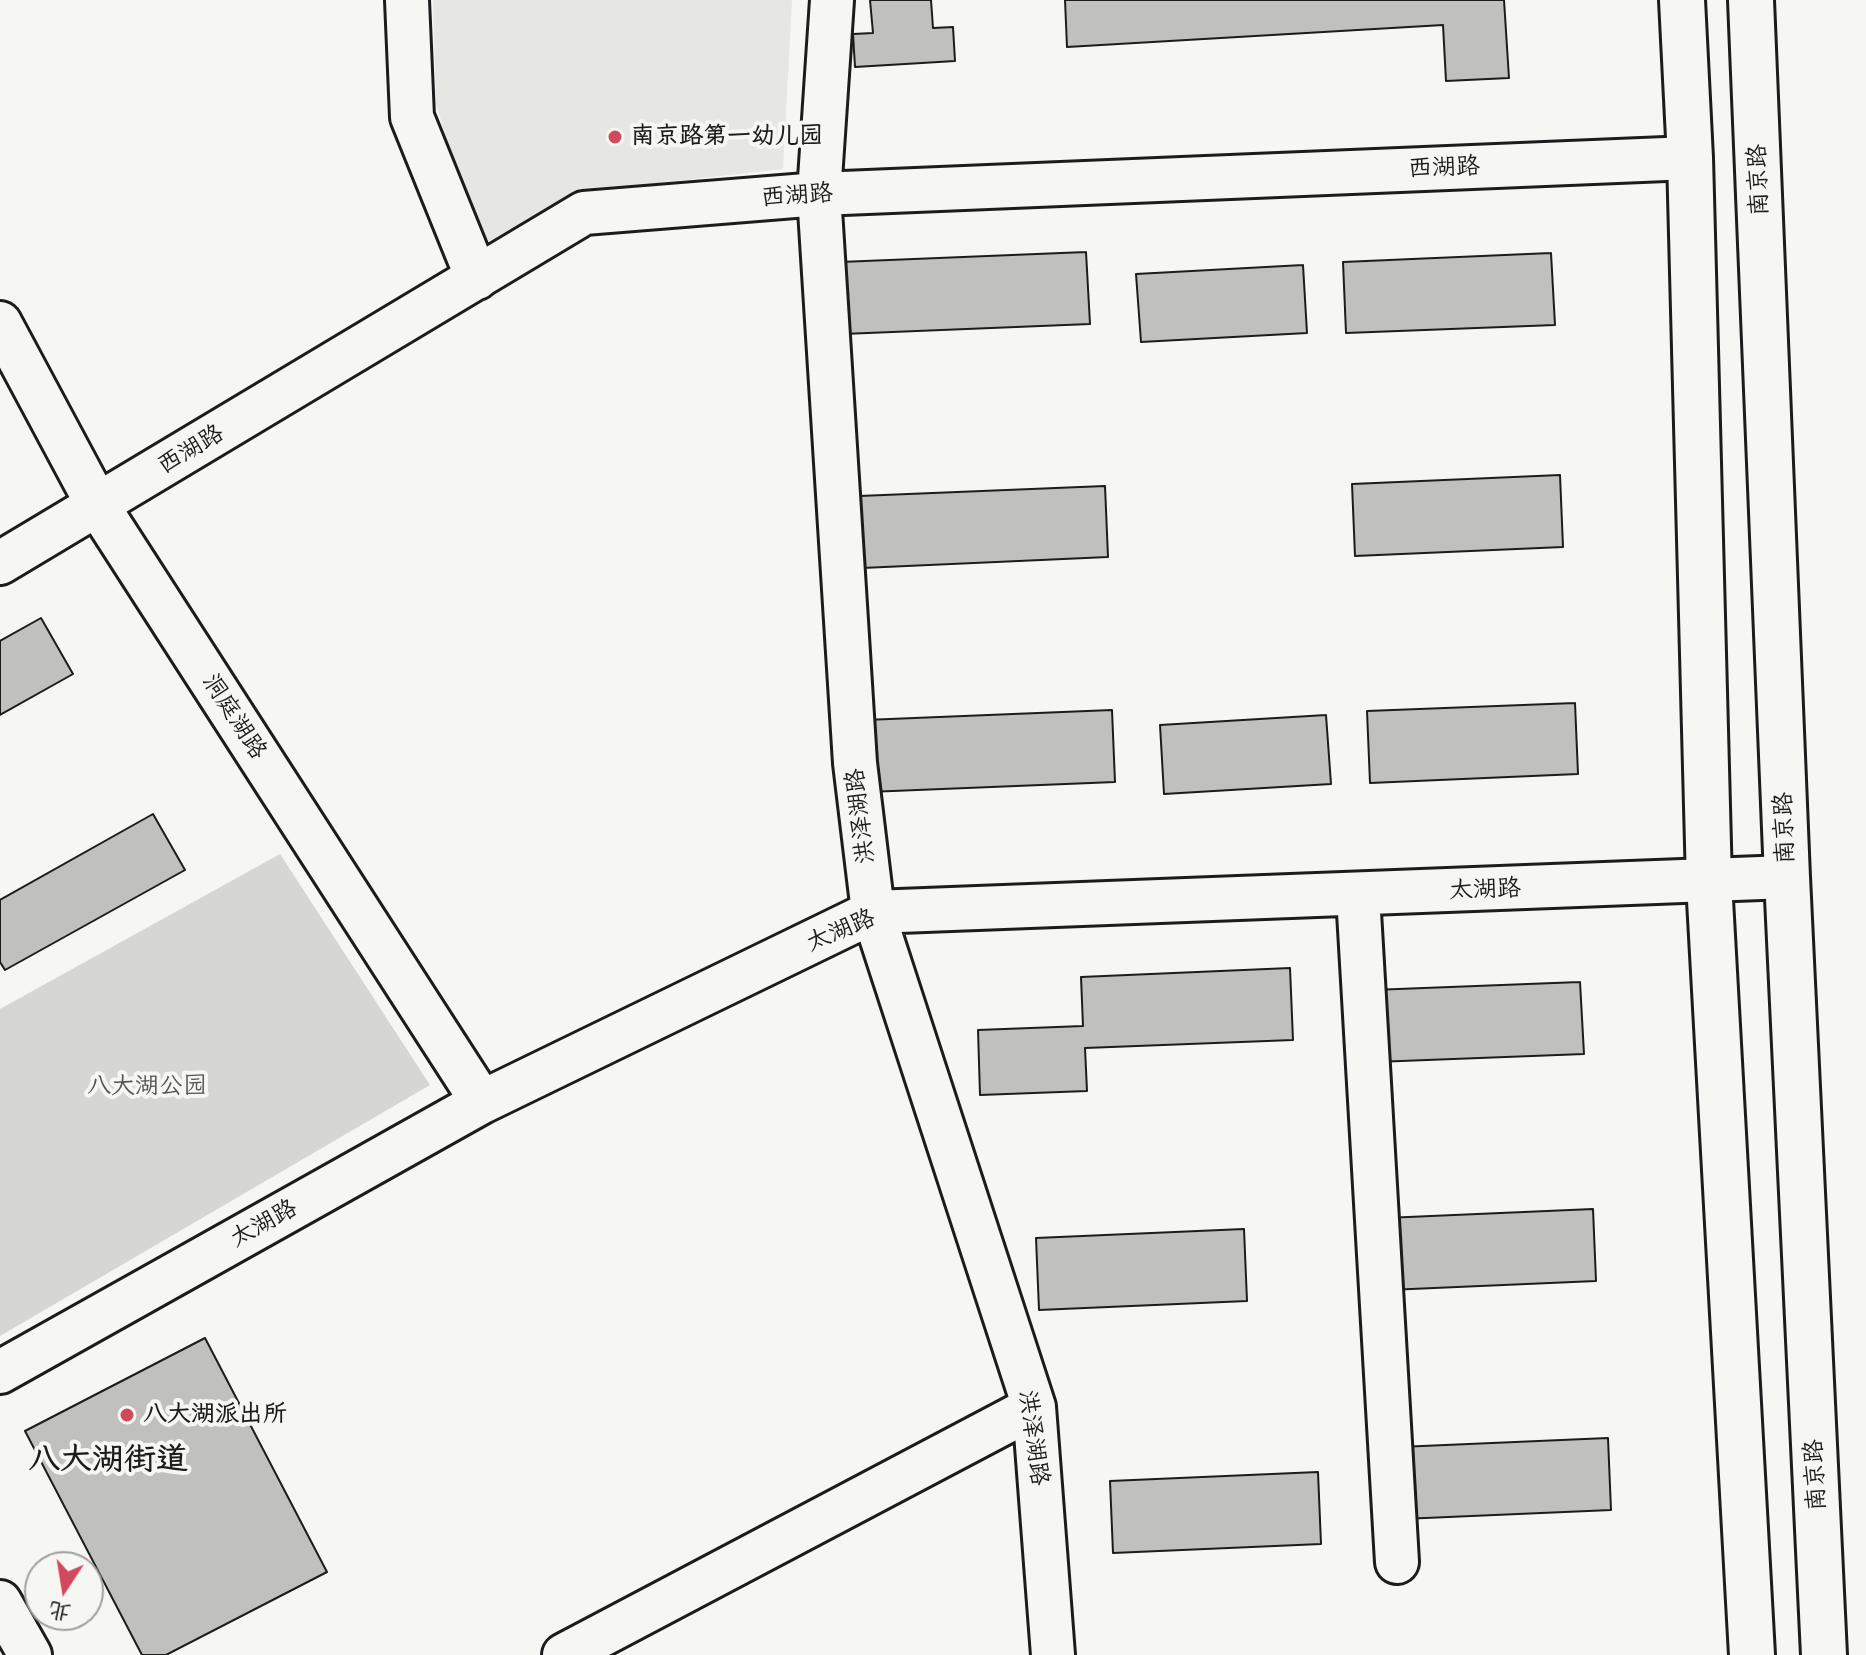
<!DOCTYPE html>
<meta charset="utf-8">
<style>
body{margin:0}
#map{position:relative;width:1866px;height:1655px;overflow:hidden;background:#f6f6f2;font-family:"Patrick Hand","LXGW WenKai TC",sans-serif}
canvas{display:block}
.north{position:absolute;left:24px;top:1551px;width:80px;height:80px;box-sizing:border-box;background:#f6f6f2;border:2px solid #9f9f9c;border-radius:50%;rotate:192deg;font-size:22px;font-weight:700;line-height:32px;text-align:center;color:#1c1c1c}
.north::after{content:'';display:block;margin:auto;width:28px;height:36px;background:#d1495b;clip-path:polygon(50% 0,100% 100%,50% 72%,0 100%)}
</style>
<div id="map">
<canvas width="1866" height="1655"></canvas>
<div class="north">北</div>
</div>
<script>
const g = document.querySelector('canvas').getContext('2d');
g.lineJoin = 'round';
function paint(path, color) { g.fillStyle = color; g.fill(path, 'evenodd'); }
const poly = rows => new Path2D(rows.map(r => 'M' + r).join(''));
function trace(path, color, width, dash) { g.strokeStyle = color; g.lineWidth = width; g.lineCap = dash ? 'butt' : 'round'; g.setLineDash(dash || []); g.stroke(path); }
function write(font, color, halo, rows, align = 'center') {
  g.font = font + ' "Patrick Hand","LXGW WenKai TC",sans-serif'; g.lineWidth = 8; g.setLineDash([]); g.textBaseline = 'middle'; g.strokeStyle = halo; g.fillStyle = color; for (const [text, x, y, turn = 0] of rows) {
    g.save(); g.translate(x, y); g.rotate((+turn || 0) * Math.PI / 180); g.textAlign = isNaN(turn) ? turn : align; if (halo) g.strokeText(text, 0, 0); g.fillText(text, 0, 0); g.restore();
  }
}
paint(poly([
 [433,0,792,0,783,169,587,191,479,246,436,104]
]), '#e6e6e2');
paint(poly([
 [280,854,430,1085,0,1336,0,1009]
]), '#d6d6d2');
const building = poly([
 [870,0,931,0,933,28,953,27,955,61,855,67,853,34,873,33,870,0],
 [1065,0,1504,0,1509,78,1446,81,1443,25,1067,47,1065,0],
 [1086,252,1090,324,843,334,840,262,1086,252],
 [1551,253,1555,325,1346,333,1343,262,1551,253],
 [1303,265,1307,333,1141,342,1136,274,1303,265],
 [1560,475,1563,547,1355,556,1352,484,1560,475],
 [1105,486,1108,557,862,568,859,496,1105,486],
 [41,618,73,674,0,715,0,641,41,618],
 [1575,703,1578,774,1370,783,1367,711,1575,703],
 [1112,710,1115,782,868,792,865,720,1112,710],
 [1326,715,1331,784,1164,794,1160,725,1326,715],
 [153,814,185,870,5,970,0,962,0,900,153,814],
 [1290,968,1293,1040,1085,1048,1087,1091,980,1095,978,1030,1083,1026,1081,977,1290,968],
 [1580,982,1584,1054,1375,1062,1372,990,1580,982],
 [1593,1209,1596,1281,1388,1290,1385,1218,1593,1209],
 [1244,1229,1247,1301,1039,1310,1036,1238,1244,1229],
 [205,1338,327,1572,166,1655,142,1655,25,1431,205,1338],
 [1608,1438,1611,1510,1402,1519,1399,1447,1608,1438],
 [1318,1472,1321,1544,1113,1553,1110,1481,1318,1472]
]);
paint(building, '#c0c0bd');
trace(building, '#1c1c1c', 2);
const minor = poly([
 [407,0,412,117,477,278],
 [832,0,819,194,855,763,873,912,1034,1407,1053,1655],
 [0,323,98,506,482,1102],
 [0,563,584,213,819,194,1690,158],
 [1358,895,1397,1562],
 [0,1372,482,1102,873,912,1787,877],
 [0,1602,30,1655],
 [564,1655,1034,1407]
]);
const major = poly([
 [1682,0,1690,158,1709,882,1752,1655],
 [1751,0,1787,877,1824,1655]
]);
trace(minor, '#1c1c1c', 48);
trace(major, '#1c1c1c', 50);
trace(minor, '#f6f6f2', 42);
trace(major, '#f6f6f2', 44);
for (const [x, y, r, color] of [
 [615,137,8,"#d1495b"],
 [127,1415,8,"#d1495b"]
]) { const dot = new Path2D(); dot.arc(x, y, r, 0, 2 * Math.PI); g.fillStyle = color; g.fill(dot); trace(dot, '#f6f6f2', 3); }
write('bold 24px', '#1c1c1c', '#f6f6f2', [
 ["南京路第一幼儿园",631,137],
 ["八大湖派出所",143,1415]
], 'left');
write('24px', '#1c1c1c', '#f6f6f2', [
 ["西湖路",1444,168,-2],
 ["南京路",1759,180,-92],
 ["西湖路",797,196,-4],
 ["西湖路",191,450,-31],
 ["洞庭湖路",234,717,57],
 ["洪泽湖路",861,816,-97],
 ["南京路",1785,828,-92],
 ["太湖路",1485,890,-2],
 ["太湖路",841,931,-23],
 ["太湖路",264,1224,-29],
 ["洪泽湖路",1033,1438,82],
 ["南京路",1816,1475,-93]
]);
write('24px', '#545453', '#f6f6f2', [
 ["八大湖公园",147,1087]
]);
write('bold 32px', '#1c1c1c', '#f6f6f2', [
 ["八大湖街道",108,1460]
]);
</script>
